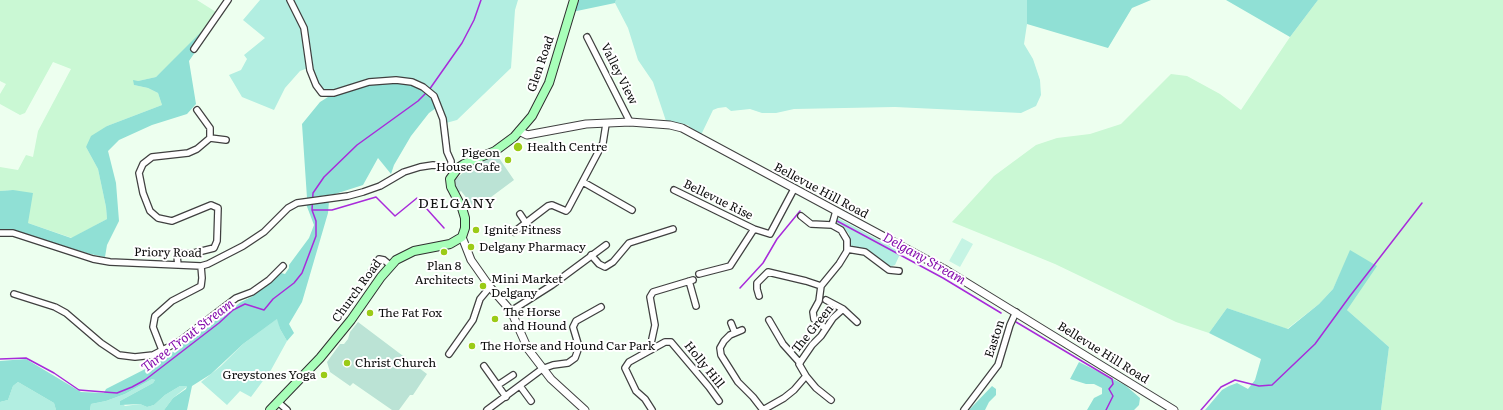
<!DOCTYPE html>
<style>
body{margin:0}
canvas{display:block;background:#edffef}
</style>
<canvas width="1503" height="410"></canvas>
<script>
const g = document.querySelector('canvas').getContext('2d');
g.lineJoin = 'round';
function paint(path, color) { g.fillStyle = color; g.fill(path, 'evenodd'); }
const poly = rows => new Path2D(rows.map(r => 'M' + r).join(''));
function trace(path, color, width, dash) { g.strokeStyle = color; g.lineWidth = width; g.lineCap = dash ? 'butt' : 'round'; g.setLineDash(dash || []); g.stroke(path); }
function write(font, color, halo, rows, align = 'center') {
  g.font = font + ' Literata,serif'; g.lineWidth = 4; g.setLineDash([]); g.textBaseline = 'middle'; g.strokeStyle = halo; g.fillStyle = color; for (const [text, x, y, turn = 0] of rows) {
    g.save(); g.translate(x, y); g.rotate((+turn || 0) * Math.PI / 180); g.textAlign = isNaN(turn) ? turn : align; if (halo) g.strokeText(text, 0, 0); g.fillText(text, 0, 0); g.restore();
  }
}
paint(poly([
 [0,0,197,0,216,12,198,37,156,77,138,81,134,85,148,88,158,93,162,105,107,126,86,147,98,169,106,207,107,219,72,238,28,223,13,190,0,191,0,167,18,170,26,155,33,157,38,131,71,69,53,62,25,113,20,115,0,104,0,94,6,84,0,81],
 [1318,0,1503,0,1503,410,1381,410,1389,347,1347,310,1351,250,1333,289,1319,304,1287,329,1227,308,1209,333,1176,322,1055,264,952,222,994,176,1036,145,1057,138,1090,134,1121,124,1171,74,1187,76,1220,94,1241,110,1290,37]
]), '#caf8d4');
paint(poly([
 [260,0,288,0,298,18,304,37,308,68,300,71,285,88,274,110,242,97,229,75,241,70,247,59,244,55,265,38,243,20],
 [292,0,518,0,515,10,511,68,457,120,446,123,439,106,418,82,402,78,389,78,358,82,334,90,324,90,318,85,312,64,307,29],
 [616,0,1027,0,1027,24,1024,44,1033,59,1040,80,1041,95,1036,106,1021,113,895,107,794,109,776,113,762,113,750,109,731,111,726,107,718,108,713,110,701,135,693,131,688,125,666,121,653,82,638,60,628,28,615,3],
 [836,217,901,252,895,265,889,267,876,256,861,248,850,246,849,234,845,229,835,222],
 [278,318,280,329,287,341,271,370,251,397,240,391,227,405,201,382,221,366,243,344],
 [152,379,155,380,153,383,120,401,125,406,140,404,147,407,154,405,165,395,180,386,188,386,173,398,164,410,90,410,91,404,106,401,125,394],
 [18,382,54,403,56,410,0,410,0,402,8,400,13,386]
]), '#b2eee1');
paint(poly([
 [576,0,616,0,615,3,572,12],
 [1027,0,1151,0,1132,8,1108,48,1027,24],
 [1226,0,1318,0,1290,37],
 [201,32,207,35,189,61,196,104,187,114,152,125,119,140,108,151,116,183,119,221,107,245,105,257,90,254,11,230,0,230,0,191,13,190,33,193,28,223,71,238,107,219,106,207,98,169,86,147,91,136,107,126,162,105,158,93,148,88,134,85,133,80,138,81,156,77],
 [400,82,414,84,433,97,436,108,429,113,411,136,394,165,391,174,378,158,363,185,335,194,307,198,302,124,320,102,328,97,363,85],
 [329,201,328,213,302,302,289,324,294,333,287,341,280,329,277,319,243,344,211,374,192,386,187,410,164,410,173,398,186,389,187,386,180,386,165,395,154,405,147,407,140,404,120,405,120,401,153,383,155,380,152,379,125,394,106,401,91,404,90,410,56,410,54,403,18,382,13,386,8,400,0,402,0,361,26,359,81,392,104,393,106,389,159,362,241,302,253,296,251,294,281,273,285,274,289,268,289,265,309,238,314,225,306,204],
 [1350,250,1377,266,1347,310,1389,347,1381,410,1205,410,1222,390,1229,386,1237,383,1248,389,1255,380,1261,359,1209,333,1227,308,1288,329,1319,304,1333,289],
 [1079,362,1125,385,1140,398,1139,405,1134,410,1087,410,1094,398,1102,394,1102,388,1094,384,1086,384,1070,379],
 [992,386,996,389,996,395,989,402,985,410,969,410]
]), '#90e0d5');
paint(poly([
 [497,155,514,180,475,209,461,191,458,193,453,182,468,168],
 [358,322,427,374,413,395,410,395,399,410,392,410,353,383,350,386,330,372,327,362,340,344,344,344,348,339,350,332]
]), '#bbe3d5');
paint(poly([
 [962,238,973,244,960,267,949,261]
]), '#c5f4e4');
trace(poly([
 [429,90,462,43,474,20,481,0],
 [312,210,332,210,376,197,395,216,417,198,444,228],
 [837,221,943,278,1001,313],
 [740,288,763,263,777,239,800,211],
 [1016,322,1112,379,1113,384,1109,389,1113,396,1106,410],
 [0,359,26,358,54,373,79,390,117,393,132,387,145,380,219,323,233,310,245,304,264,310,273,299,294,283,302,273,316,236,316,221,312,210,313,193,324,177,357,145,418,101,427,92],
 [1201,410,1221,387,1235,380,1259,386,1272,385,1315,344,1350,296,1422,203]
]), '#a82bda', 1.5);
const minor = poly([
 [290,0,304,28,310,70,316,85,322,93,334,93,369,82,396,80,412,82,423,87,434,96,443,119,447,152,451,161,451,166],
 [587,37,630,122],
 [194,49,228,0],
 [210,138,226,140],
 [583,182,632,210],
 [674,190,754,229,770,234,794,189],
 [520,214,526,223],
 [832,225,836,211],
 [514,232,548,206,552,205,566,211,568,209,603,143,606,124],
 [0,233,13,233,93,259,110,262,201,266,208,264,243,246,264,232,288,208,297,203,348,196,363,192,380,186,404,172,420,167,433,165,458,168],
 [847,249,865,252,889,270,899,271],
 [591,255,599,264,605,267,613,262,629,243,673,229],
 [178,265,177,256,181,253,190,254,214,248,217,241,218,208,211,205,172,221,158,218,150,211,143,193,139,173,143,164,152,157,188,153,197,149,210,138,210,128,197,110],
 [371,272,379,259,384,260,390,265],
 [699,274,730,266,754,229],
 [689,281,696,306],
 [821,286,819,301,813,312,814,319,825,328],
 [14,294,55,307,66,313,101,343,119,355,135,357,153,355,180,341,236,298,252,292,269,280,283,266],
 [759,296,757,289,757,283,768,272,806,281,821,286,839,264,847,251,847,240,841,230,832,225,811,224,801,216],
 [826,300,843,309,857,322],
 [511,311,552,285,606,245],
 [769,320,783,344,800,363],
 [731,323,735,333],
 [742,330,730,335,724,341,720,348,721,355,738,382,753,397,763,410,784,398,794,390,806,376,799,364,812,345,821,336,833,318,843,309],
 [162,350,153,327,155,316,172,301,201,286,202,278,201,266],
 [651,350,650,348,655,325,650,297,653,292,693,280],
 [449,354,473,320,480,299,490,287],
 [484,366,506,397],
 [806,376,816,388,831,400],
 [498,385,513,375],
 [520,386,531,401],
 [278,402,287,410],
 [487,410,542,369,553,365,568,363,575,358,579,347,573,327,576,321,601,307],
 [652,410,645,399,636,391,625,368,629,362,665,342,671,342,709,387,719,401],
 [964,410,998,365,1010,325,1016,312]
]);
const tertiary = poly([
 [519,131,527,135,586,124,630,122,670,125,682,128,946,270,1174,410],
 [462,237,471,260,490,287,511,311,528,349,551,379,585,410]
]);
const secondary = poly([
 [270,410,320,358,351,320,381,277,396,260,414,251,450,244,462,237,465,228,465,218,462,208,451,187,450,179,458,168,464,164,495,151,514,137,532,116,549,83,574,0]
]);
trace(minor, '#404040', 8);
trace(tertiary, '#404040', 9);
trace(secondary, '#2f2f2f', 10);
trace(minor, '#fff', 5.5);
trace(tertiary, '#fff', 7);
trace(secondary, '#a8ffb9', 8);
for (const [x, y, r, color] of [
 [518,147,5,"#9bcb17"],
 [508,160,4,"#9bcb17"],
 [476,230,4,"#9bcb17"],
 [471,247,4,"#9bcb17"],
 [444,252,4,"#9bcb17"],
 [483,286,4,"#9bcb17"],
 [370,313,4,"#9bcb17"],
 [495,319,4,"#9bcb17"],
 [472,346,4,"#9bcb17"],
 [347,363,4,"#9bcb17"],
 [324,375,4,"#9bcb17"]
]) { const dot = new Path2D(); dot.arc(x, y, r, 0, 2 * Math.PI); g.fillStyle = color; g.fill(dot); trace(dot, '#fff', 1.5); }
write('12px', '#0d0d0d', '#fff', [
 ["Glen Road",541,64,-71],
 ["Valley View",619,74,63],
 ["Bellevue Hill Road",821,191,28],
 ["Bellevue Rise",718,200,26],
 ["Priory Road",168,253,1],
 ["Church Road",357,291,-54],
 ["The Green",813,329,-51],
 ["Easton",995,339,-72],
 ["Bellevue Hill Road",1103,353,32],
 ["Holly Hill",704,365,51]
]);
write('12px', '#0d0d0d', '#fff', [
 ["Health Centre",527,147],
 ["Pigeon",500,153,"right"],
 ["House Cafe",500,167,"right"],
 ["Ignite Fitness",484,230],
 ["Delgany Pharmacy",479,247],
 ["Plan 8",444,266,"center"],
 ["Architects",444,280,"center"],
 ["Mini Market",491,279],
 ["Delgany",491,293],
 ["The Horse",503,312],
 ["and Hound",503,326],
 ["The Fat Fox",378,313],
 ["The Horse and Hound Car Park",480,346],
 ["Christ Church",355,363],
 ["Greystones Yoga",316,375,"right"]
], 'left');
write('italic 13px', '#830aab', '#fff', [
 ["Delgany Stream",924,259,29],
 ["Three Trout Stream",188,336,-37]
]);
g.letterSpacing = '1px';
write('14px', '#0d0d0d', '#fff', [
 ["DELGANY",457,204]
]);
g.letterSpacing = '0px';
</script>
